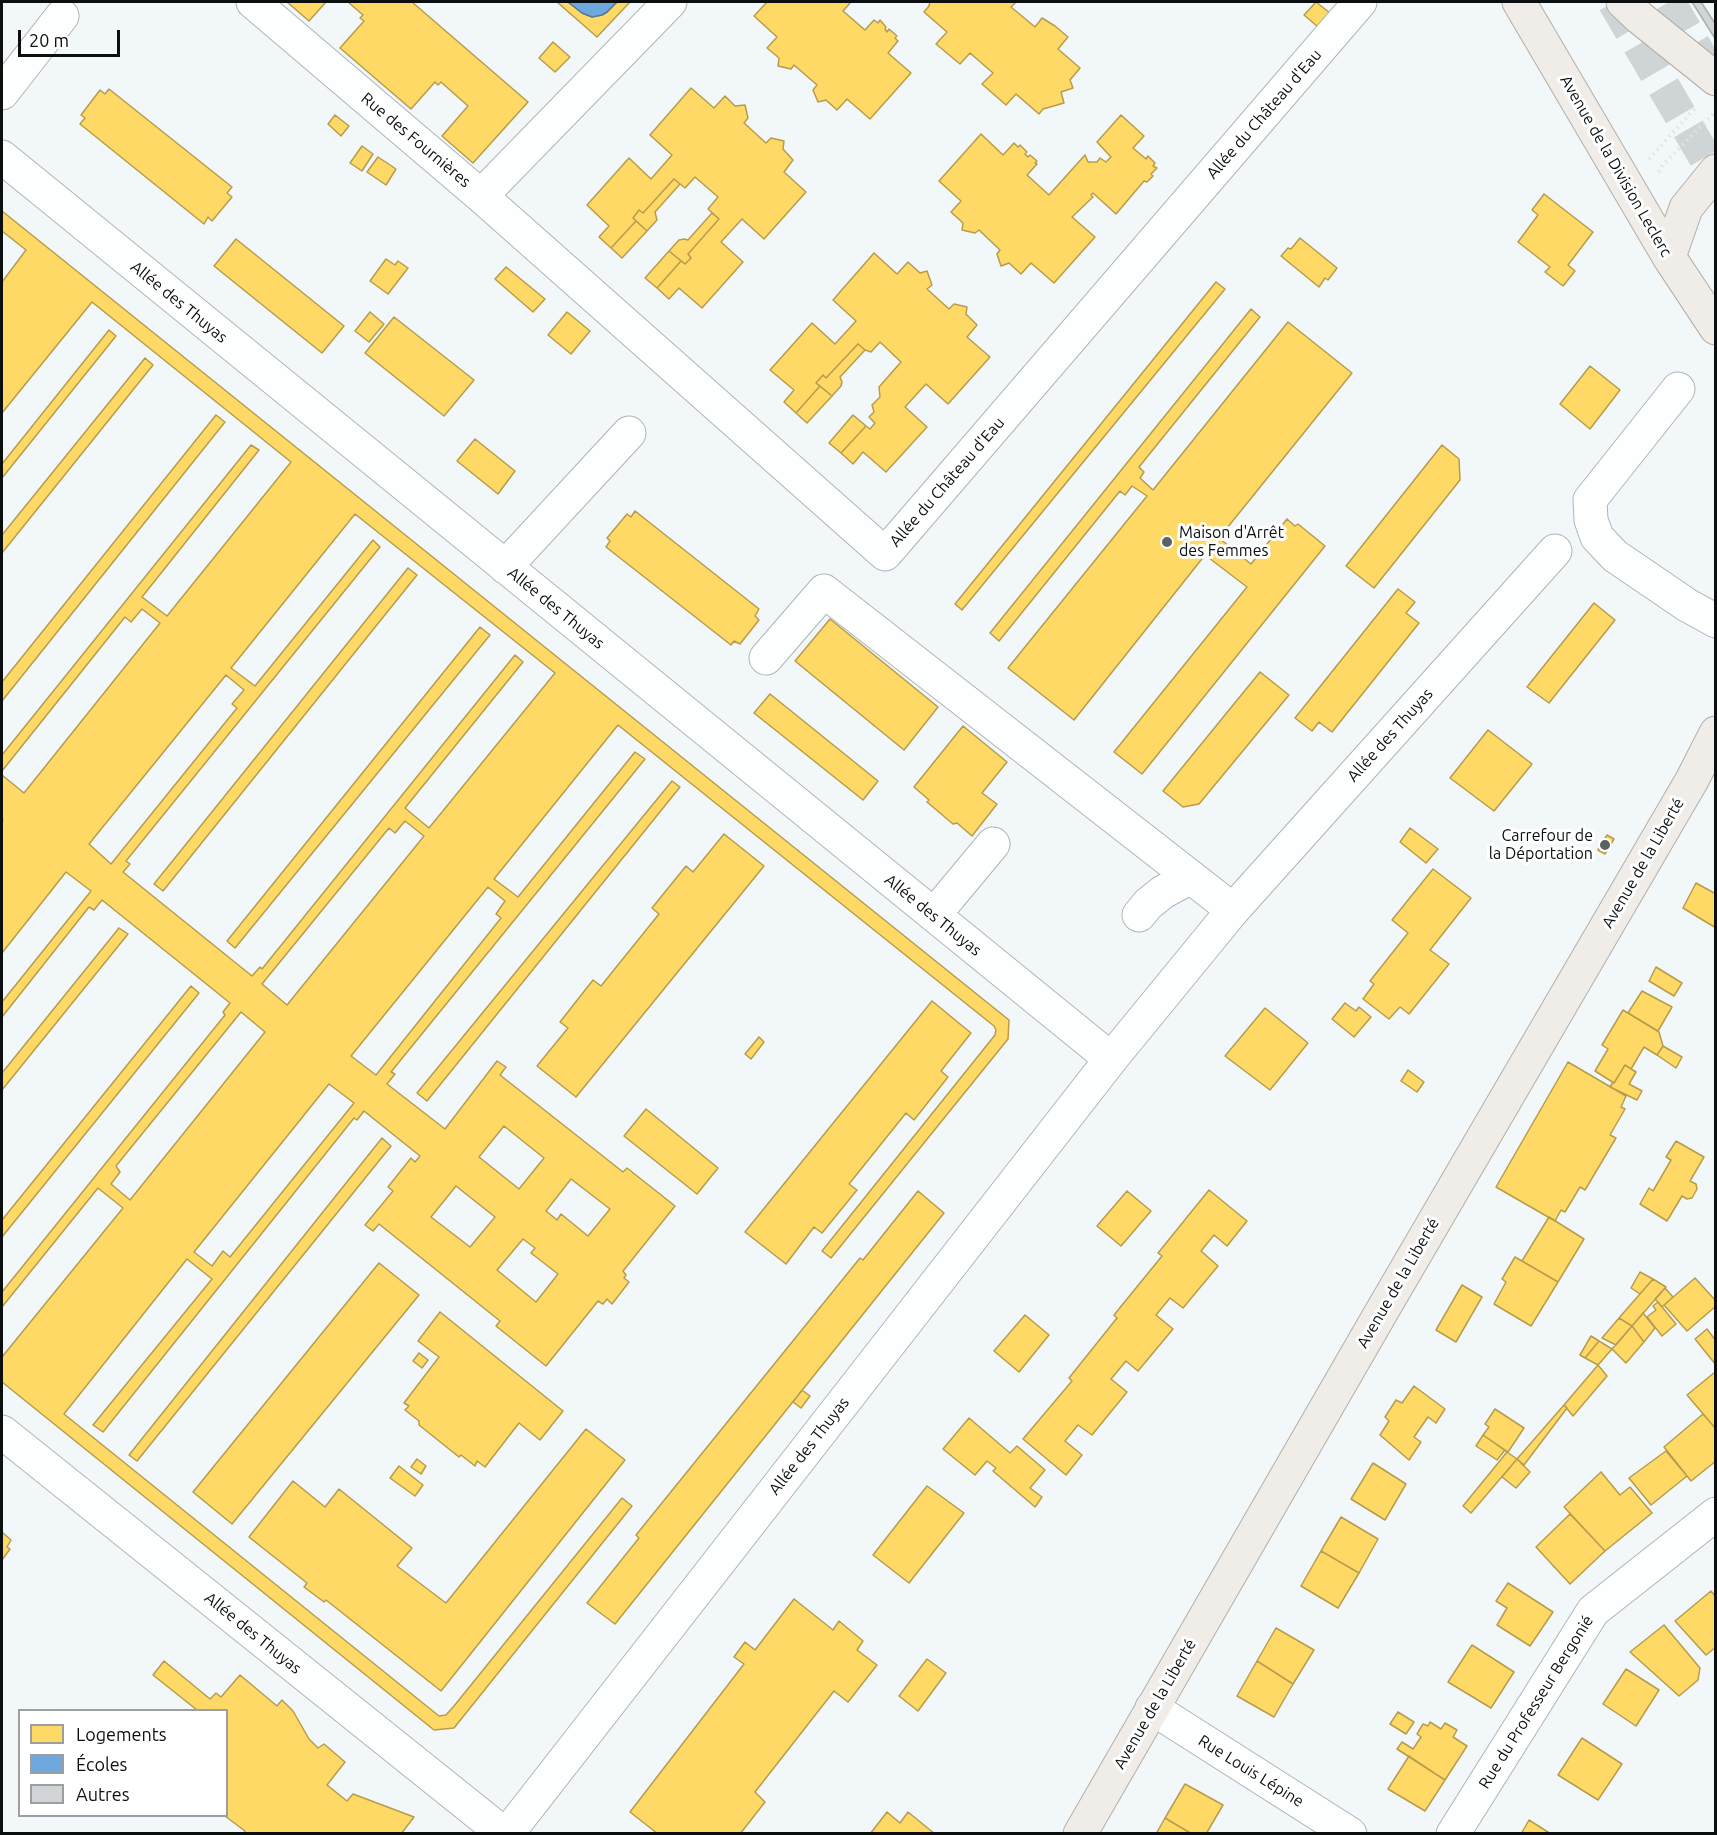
<!DOCTYPE html>
<meta charset="utf-8">
<style>
body{margin:0}
#map{position:relative;width:1717px;height:1835px;overflow:hidden;background:#f2f8fa;font-family:Ubuntu,sans-serif}
canvas{display:block}
.frame{position:absolute;inset:0;border:3px solid #0b0f10;pointer-events:none}
.legend{position:absolute;left:18px;top:1709px;width:210px;height:108px;box-sizing:border-box;background:#fff;border:2px solid #9d9f9f;margin:0;padding:8px 10px;list-style:none;font-size:18px;color:#0b0f10}
.legend li{display:flex;align-items:center;gap:12px;height:30px}
.legend b{width:30px;border:2px solid #9d9f9f}
.scale{position:absolute;left:18px;top:30px;width:102px;height:27px;box-sizing:border-box;border:3px solid #0b0f10;border-top:0;padding-left:8px;font-size:18px;line-height:21px;white-space:nowrap;color:#0b0f10;-webkit-text-stroke:4px #fff;paint-order:stroke}
</style>
<div id="map">
<canvas width="1717" height="1835"></canvas>
<div class="frame"></div>
<ul class="legend">
<li><b style="height:16px;background:#ffd966"></b>Logements</li>
<li><b style="height:16px;background:#6fa8dc"></b>Écoles</li>
<li><b style="height:16px;background:#d1d5d7"></b>Autres</li>
</ul>
<div class="scale">20 m</div>
</div>
<script>
const g = document.querySelector('canvas').getContext('2d');
g.lineJoin = 'round';
function paint(path, color) { g.fillStyle = color; g.fill(path, 'evenodd'); }
const poly = rows => new Path2D(rows.map(r => 'M' + r).join(''));
function trace(path, color, width, dash) { g.strokeStyle = color; g.lineWidth = width; g.lineCap = dash ? 'butt' : 'round'; g.setLineDash(dash || []); g.stroke(path); }
function write(font, color, halo, rows, align = 'center') {
  g.font = font + ' Ubuntu,sans-serif'; g.lineWidth = 6; g.setLineDash([]); g.textBaseline = 'middle'; g.strokeStyle = halo; g.fillStyle = color; for (const [text, x, y, turn = 0] of rows) {
    g.save(); g.translate(x, y); g.rotate((+turn || 0) * Math.PI / 180); g.textAlign = isNaN(turn) ? turn : align; if (halo) g.strokeText(text, 0, 0); g.fillText(text, 0, 0); g.restore();
  }
}
const homes = poly([
 [287,2,326,2,309,21,287,2],
 [348,2,412,2,528,102,473,163,442,136,468,106,441,82,438,85,435,82,411,109,340,48,364,21,360,18,363,15,348,2],
 [557,2,568,2,582,13,592,17,602,15,607,12,617,2,630,2,597,37,557,2],
 [767,2,851,2,843,11,865,30,874,20,878,23,880,20,886,27,885,29,887,32,889,29,897,36,895,38,898,41,888,53,911,73,870,119,847,99,837,110,826,100,818,102,813,90,817,85,794,65,791,69,778,66,779,58,767,48,777,37,754,16,767,2],
 [930,2,1016,2,1011,7,1035,27,1042,18,1055,26,1068,37,1058,49,1080,68,1070,80,1073,88,1061,92,1064,103,1043,109,1039,114,1016,94,1006,105,982,84,993,73,970,53,960,64,936,44,947,32,924,12,929,6,930,2],
 [1316,2,1330,13,1318,27,1304,15,1316,2],
 [553,42,570,57,555,72,539,58,553,42],
 [691,88,714,108,725,96,735,106,745,105,748,118,744,123,766,143,771,138,784,141,783,149,793,160,784,172,806,192,764,239,742,219,721,242,743,262,702,308,679,288,669,299,657,288,681,261,685,264,691,258,688,254,719,219,708,209,718,197,695,177,685,188,674,179,643,213,639,210,633,218,636,221,611,248,599,237,609,226,587,205,629,158,651,179,672,155,650,135,691,88],
 [109,89,232,187,227,193,232,197,212,221,208,217,204,224,80,124,85,118,81,115,100,90,105,94,109,89],
 [335,115,349,126,341,136,328,124,335,115],
 [1121,115,1144,136,1133,148,1146,159,1148,156,1155,163,1153,166,1157,168,1151,174,1153,176,1147,182,1144,181,1116,214,1093,193,1091,195,1093,197,1072,217,1095,237,1054,283,1031,263,1021,274,1009,263,1001,266,997,254,1000,250,979,230,975,233,962,230,963,223,951,212,961,201,939,181,981,134,1003,155,1014,143,1018,147,1020,145,1027,152,1025,154,1028,157,1030,155,1037,161,1035,163,1037,164,1027,175,1049,195,1085,155,1088,162,1097,162,1100,158,1106,162,1111,157,1097,142,1121,115],
 [362,146,373,154,362,171,350,163,362,146],
 [378,157,396,169,386,185,367,172,378,157],
 [674,179,680,184,655,212,657,220,647,231,633,218,639,210,643,213,674,179],
 [1544,194,1593,232,1568,265,1575,271,1563,286,1545,272,1550,267,1518,242,1538,215,1532,210,1544,194],
 [2,211,1009,1020,1008,1039,831,1258,822,1251,995,1035,996,1030,994,1026,618,725,494,879,518,897,635,752,645,759,391,1072,395,1074,387,1084,445,1129,497,1061,506,1067,500,1075,623,1172,627,1168,675,1206,623,1271,626,1275,624,1278,629,1282,612,1304,607,1299,603,1304,598,1301,546,1366,496,1326,500,1321,379,1224,373,1231,365,1225,393,1191,388,1187,411,1158,415,1162,420,1156,364,1111,357,1120,354,1118,103,1432,93,1425,212,1279,187,1259,64,1414,439,1716,446,1715,454,1706,622,1498,632,1506,454,1728,434,1730,2,1382,2,1357,123,1208,98,1188,2,1307,2,1292,225,1015,223,1012,230,1003,102,900,94,910,89,907,2,1017,2,1002,91,891,66,872,2,953,2,823,3,820,2,819,2,775,24,793,160,623,142,609,131,622,125,617,2,771,2,755,251,445,259,450,142,597,167,616,291,462,92,302,2,413,2,282,26,250,2,231,2,232,2,211],
 [355,514,555,673,429,828,405,808,523,662,515,655,262,969,260,967,252,976,123,872,130,864,126,861,380,547,373,540,255,686,231,668,355,514],
 [226,675,244,690,232,704,237,708,111,864,89,844,226,675],
 [405,821,424,836,287,1005,262,984,389,828,395,833,405,821],
 [488,887,505,901,496,914,501,918,376,1075,351,1056,488,887],
 [241,1012,265,1032,130,1200,111,1184,120,1172,116,1166,241,1012],
 [329,1084,354,1103,230,1257,223,1251,212,1266,194,1252,329,1084],
 [504,1126,544,1158,519,1189,479,1157,504,1126],
 [571,1179,610,1209,588,1236,561,1214,557,1220,546,1211,571,1179],
 [456,1186,495,1217,470,1247,431,1217,456,1186],
 [523,1239,535,1248,531,1253,558,1274,536,1302,497,1270,523,1239],
 [712,213,719,219,688,254,691,258,685,264,669,251,679,240,684,239,688,240,712,213],
 [636,221,647,231,622,258,611,248,636,221],
 [1300,238,1337,268,1328,280,1325,278,1319,287,1281,256,1288,248,1291,249,1300,238],
 [236,239,344,326,322,353,214,266,236,239],
 [669,251,681,261,657,288,645,278,669,251],
 [874,253,897,274,908,262,920,273,927,271,932,285,927,289,949,309,954,304,967,307,966,314,977,325,967,337,990,357,948,404,926,384,905,407,927,427,886,472,863,452,853,464,841,453,866,426,870,429,875,423,869,417,874,412,872,405,880,397,879,387,901,362,880,342,871,352,865,350,858,344,826,378,823,375,816,383,820,386,796,413,784,402,794,390,770,370,812,323,835,344,856,321,833,300,874,253],
 [386,259,395,265,398,261,408,268,388,294,370,281,386,259],
 [506,267,545,299,533,312,495,279,506,267],
 [1216,282,1225,289,962,610,955,604,1216,282],
 [1251,309,1260,317,1139,467,1144,472,1140,478,1153,490,1288,322,1352,373,1219,538,1251,564,1287,519,1295,526,1298,524,1325,546,1142,774,1114,752,1247,587,1205,555,1074,720,1008,668,1147,496,1132,486,1125,495,1120,491,999,641,990,633,1251,309],
 [370,312,384,324,369,342,355,331,370,312],
 [567,312,590,331,571,354,548,335,567,312],
 [394,317,474,380,444,416,365,353,394,317],
 [109,330,116,336,2,478,2,464,109,330],
 [858,344,865,350,840,377,842,382,841,386,832,396,816,383,823,375,826,378,858,344],
 [145,358,153,365,2,553,2,535,145,358],
 [1590,366,1620,390,1590,429,1560,404,1590,366],
 [820,386,832,396,807,423,796,413,820,386],
 [216,415,225,422,2,701,2,682,216,415],
 [853,415,866,426,841,453,829,443,853,415],
 [475,439,515,471,498,494,457,461,475,439],
 [1442,445,1459,459,1460,480,1374,588,1346,566,1442,445],
 [635,511,759,609,755,616,759,620,740,644,734,641,731,645,606,547,610,541,607,538,627,514,631,517,635,511],
 [408,568,417,575,163,891,154,884,408,568],
 [1398,589,1415,602,1406,613,1419,623,1332,732,1319,722,1312,731,1295,718,1398,589],
 [1594,603,1615,620,1549,703,1527,687,1594,603],
 [830,619,938,707,904,750,795,661,830,619],
 [480,627,490,635,235,948,227,941,480,627],
 [1260,672,1289,695,1199,804,1183,807,1163,791,1260,672],
 [770,694,878,781,863,800,754,713,770,694],
 [963,726,1007,762,982,793,997,804,972,836,957,823,953,824,927,802,929,800,914,787,963,726],
 [1488,730,1532,764,1494,811,1450,778,1488,730],
 [672,781,680,787,427,1101,417,1093,672,781],
 [1410,828,1438,849,1426,863,1400,842,1410,828],
 [724,834,764,866,576,1097,537,1066,568,1028,560,1022,593,980,601,986,659,914,652,908,686,866,693,872,724,834],
 [1607,835,1614,839,1605,854,1598,850,1607,835],
 [1433,869,1471,898,1430,950,1449,964,1409,1014,1400,1007,1389,1019,1363,999,1374,984,1370,981,1408,933,1392,920,1433,869],
 [1696,883,1716,894,1716,928,1683,908,1696,883],
 [119,928,128,934,2,1090,2,1073,119,928],
 [1656,967,1682,983,1674,996,1649,981,1656,967],
 [191,986,199,993,2,1237,2,1220,191,986],
 [1642,991,1672,1007,1658,1031,1628,1013,1642,991],
 [932,1001,971,1033,941,1071,948,1077,914,1120,906,1113,849,1184,857,1190,822,1233,814,1227,786,1264,745,1232,932,1001],
 [1345,1003,1356,1011,1359,1007,1371,1017,1354,1037,1332,1019,1345,1003],
 [1265,1008,1308,1043,1270,1090,1225,1056,1265,1008],
 [1623,1010,1659,1032,1663,1046,1657,1055,1644,1047,1631,1069,1625,1065,1614,1083,1595,1071,1608,1049,1602,1045,1623,1010],
 [759,1037,764,1042,751,1059,745,1054,759,1037],
 [1663,1046,1682,1057,1676,1068,1657,1055,1663,1046],
 [1568,1062,1626,1096,1621,1107,1625,1109,1610,1135,1616,1138,1585,1190,1580,1187,1565,1212,1561,1210,1555,1221,1496,1187,1568,1062],
 [1625,1065,1636,1072,1629,1084,1642,1091,1637,1100,1610,1087,1613,1082,1614,1083,1625,1065],
 [1408,1070,1424,1082,1417,1092,1401,1081,1408,1070],
 [646,1109,718,1168,697,1194,624,1136,646,1109],
 [382,1138,391,1146,137,1461,129,1455,382,1138],
 [1676,1141,1704,1157,1690,1181,1696,1184,1697,1189,1692,1198,1687,1199,1682,1196,1667,1221,1640,1204,1649,1188,1653,1191,1671,1160,1666,1157,1676,1141],
 [1209,1190,1247,1221,1227,1246,1214,1235,1201,1251,1218,1266,1183,1308,1170,1298,1156,1315,1173,1329,1138,1371,1126,1361,1111,1379,1127,1392,1092,1435,1078,1425,1065,1441,1082,1455,1066,1475,1023,1439,1072,1381,1069,1378,1117,1318,1114,1315,1162,1256,1158,1253,1209,1190],
 [918,1191,944,1213,615,1624,587,1603,639,1538,636,1535,860,1258,863,1260,918,1191],
 [1127,1191,1151,1211,1121,1246,1097,1226,1127,1191],
 [1549,1217,1584,1239,1558,1282,1522,1261,1549,1217],
 [1515,1257,1558,1282,1531,1326,1494,1304,1506,1282,1502,1279,1515,1257],
 [379,1263,419,1295,232,1524,193,1492,379,1263],
 [1640,1272,1653,1279,1640,1294,1631,1288,1640,1272],
 [1695,1278,1716,1301,1716,1306,1687,1331,1664,1305,1695,1278],
 [1653,1279,1666,1287,1632,1326,1619,1318,1653,1279],
 [1462,1285,1482,1297,1456,1342,1436,1330,1462,1285],
 [1665,1288,1673,1297,1662,1307,1655,1299,1665,1288],
 [1658,1302,1676,1324,1662,1336,1647,1317,1656,1310,1653,1306,1658,1302],
 [440,1312,563,1411,540,1440,519,1423,485,1467,477,1461,475,1466,461,1455,459,1457,419,1425,419,1421,405,1410,409,1406,404,1403,439,1357,418,1341,440,1312],
 [1643,1313,1655,1328,1644,1342,1632,1326,1643,1313],
 [1025,1315,1049,1335,1019,1372,994,1351,1025,1315],
 [1619,1318,1632,1326,1616,1345,1602,1338,1619,1318],
 [1632,1326,1644,1342,1626,1363,1612,1349,1632,1326],
 [1707,1329,1716,1341,1716,1365,1695,1339,1707,1329],
 [1591,1336,1599,1341,1585,1358,1580,1355,1591,1336],
 [1599,1341,1612,1349,1598,1365,1585,1358,1599,1341],
 [419,1353,428,1360,422,1368,413,1361,419,1353],
 [1598,1365,1607,1376,1573,1416,1564,1405,1598,1365],
 [1715,1372,1716,1373,1716,1429,1687,1395,1715,1372],
 [1414,1386,1445,1409,1436,1423,1428,1417,1414,1437,1421,1442,1409,1460,1380,1435,1389,1421,1385,1417,1396,1400,1402,1403,1414,1386],
 [802,1390,810,1396,801,1408,793,1402,802,1390],
 [1564,1405,1567,1408,1524,1465,1517,1459,1564,1405],
 [1495,1409,1524,1428,1508,1452,1483,1435,1489,1427,1485,1424,1495,1409],
 [1703,1414,1716,1429,1716,1461,1691,1481,1664,1447,1703,1414],
 [969,1418,1010,1453,1017,1446,1045,1470,1030,1488,1042,1497,1035,1507,993,1471,996,1468,987,1461,975,1475,943,1449,969,1418],
 [586,1429,625,1460,441,1691,326,1600,324,1602,304,1587,307,1583,249,1537,293,1481,325,1507,339,1489,412,1548,397,1566,446,1603,586,1429],
 [1483,1435,1507,1452,1505,1450,1497,1460,1476,1446,1483,1435],
 [1666,1451,1687,1476,1651,1505,1629,1478,1666,1451],
 [1507,1452,1517,1459,1471,1513,1463,1506,1507,1452],
 [417,1459,426,1466,421,1474,411,1467,417,1459],
 [1517,1459,1530,1472,1516,1488,1502,1477,1517,1459],
 [1373,1463,1406,1484,1385,1520,1351,1499,1373,1463],
 [399,1466,423,1485,415,1496,390,1478,399,1466],
 [1601,1472,1620,1495,1630,1487,1652,1513,1605,1551,1564,1507,1601,1472],
 [927,1486,964,1513,909,1583,873,1555,927,1486],
 [1570,1514,1605,1551,1570,1584,1536,1547,1570,1514],
 [1341,1517,1378,1539,1359,1573,1321,1551,1341,1517],
 [2,1532,11,1540,7,1547,10,1549,2,1560,2,1532],
 [1321,1551,1359,1573,1338,1608,1301,1586,1321,1551],
 [1508,1583,1553,1612,1530,1646,1497,1625,1507,1608,1496,1601,1508,1583],
 [1711,1591,1716,1597,1716,1647,1706,1655,1675,1621,1711,1591],
 [794,1599,833,1630,839,1621,863,1641,857,1650,877,1665,848,1702,834,1691,755,1792,765,1802,740,1834,658,1834,630,1812,744,1664,734,1657,745,1642,755,1650,794,1599],
 [1664,1625,1700,1668,1698,1680,1679,1696,1630,1652,1664,1625],
 [1276,1628,1314,1650,1293,1684,1257,1661,1276,1628],
 [1472,1645,1514,1672,1491,1708,1448,1682,1472,1645],
 [927,1659,946,1673,918,1711,899,1696,927,1659],
 [164,1661,210,1699,216,1693,221,1697,240,1675,277,1706,282,1700,293,1711,309,1739,318,1748,324,1744,345,1762,327,1785,347,1801,353,1794,414,1817,401,1834,243,1834,245,1831,225,1816,226,1710,197,1710,153,1675,164,1661],
 [1257,1661,1293,1684,1274,1717,1237,1696,1257,1661],
 [1626,1669,1659,1690,1636,1726,1603,1704,1626,1669],
 [1398,1712,1414,1722,1406,1734,1390,1724,1398,1712],
 [1430,1722,1441,1729,1445,1723,1457,1730,1453,1737,1467,1746,1445,1780,1397,1749,1402,1742,1413,1749,1421,1737,1417,1734,1423,1724,1428,1726,1430,1722],
 [1582,1738,1622,1764,1598,1800,1558,1775,1582,1738],
 [1409,1756,1445,1780,1425,1811,1388,1789,1409,1756],
 [1185,1784,1223,1805,1206,1834,1192,1834,1165,1818,1185,1784],
 [887,1812,900,1823,908,1812,935,1834,870,1834,887,1812],
 [1165,1818,1192,1834,1156,1834,1165,1818],
 [1529,1820,1551,1834,1521,1834,1529,1820]
]);
paint(homes, '#ffd966');
trace(homes, '#b69c4c', 1.5);
const schools = poly([
 [568,2,617,2,607,12,602,15,592,17,582,13,568,2]
]);
paint(schools, '#6fa8dc');
trace(schools, '#517a9f', 1.5);
const building = poly([
 [1692,2,1701,2,1716,25,1716,40,1692,2]
]);
paint(building, '#d1d5d7');
trace(building, '#a9aeaf', 1.5);
trace(poly([
 [1614,2,1716,176],
 [1669,2,1712,76]
]), '#cfd5d7', 33, [33, 16]);
const minor = poly([
 [253,2,481,196,670,2],
 [2,93,62,16],
 [2,157,1111,1059],
 [481,196,885,554,1360,2],
 [1678,389,1590,500,1591,520,1597,537,1615,556,1687,605,1716,621],
 [505,567,629,433],
 [766,658,824,591,1233,910],
 [934,915,993,844],
 [1139,915,1148,904,1163,892,1191,877],
 [2,1432,504,1834],
 [1152,1708,1350,1834],
 [507,1834,1111,1059,1233,910,1555,551],
 [1453,1834,1593,1611,1716,1514]
]);
const major = poly([
 [1519,2,1669,257,1716,328],
 [1623,2,1640,18,1716,79],
 [1669,257,1686,208,1716,171],
 [1080,1834,1382,1311,1692,780,1716,733]
]);
trace(minor, '#b0b4b6', 35);
trace(major, '#b4aea6', 35);
trace(poly([
 [1649,159,1696,107],
 [1659,172,1662,166,1715,112]
]), '#e0e2e3', 4, [1.5, 4.5]);
trace(minor, '#fdfefe', 33);
trace(major, '#f0ece7', 33);
for (const [x, y, r, color] of [
 [1167,542,6,"#5c6162"],
 [1605,845,6,"#5c6162"]
]) { const dot = new Path2D(); dot.arc(x, y, r, 0, 2 * Math.PI); g.fillStyle = color; g.fill(dot); trace(dot, '#fff', 2); }
write('16px', '#0b0f10', '#fff', [
 ["Allée du Château d'Eau",1264,114,-49],
 ["Rue des Fournières",416,140,40],
 ["Avenue de la Division Leclerc",1616,166,60],
 ["Allée des Thuyas",179,302,39],
 ["Allée du Château d'Eau",947,482,-49],
 ["Allée des Thuyas",556,608,39],
 ["Allée des Thuyas",1390,735,-48],
 ["Avenue de la Liberté",1643,863,-60],
 ["Allée des Thuyas",933,915,39],
 ["Avenue de la Liberté",1398,1283,-60],
 ["Allée des Thuyas",809,1446,-52],
 ["Allée des Thuyas",253,1633,39],
 ["Rue du Professeur Bergonié",1536,1702,-58],
 ["Avenue de la Liberté",1155,1704,-60],
 ["Rue Louis Lépine",1251,1771,32]
]);
write('16px', '#0b0f10', '#fff', [
 ["Maison d'Arrêt",1179,533],
 ["des Femmes",1179,551],
 ["Carrefour de",1593,836,"right"],
 ["la Déportation",1593,854,"right"]
], 'left');
</script>
